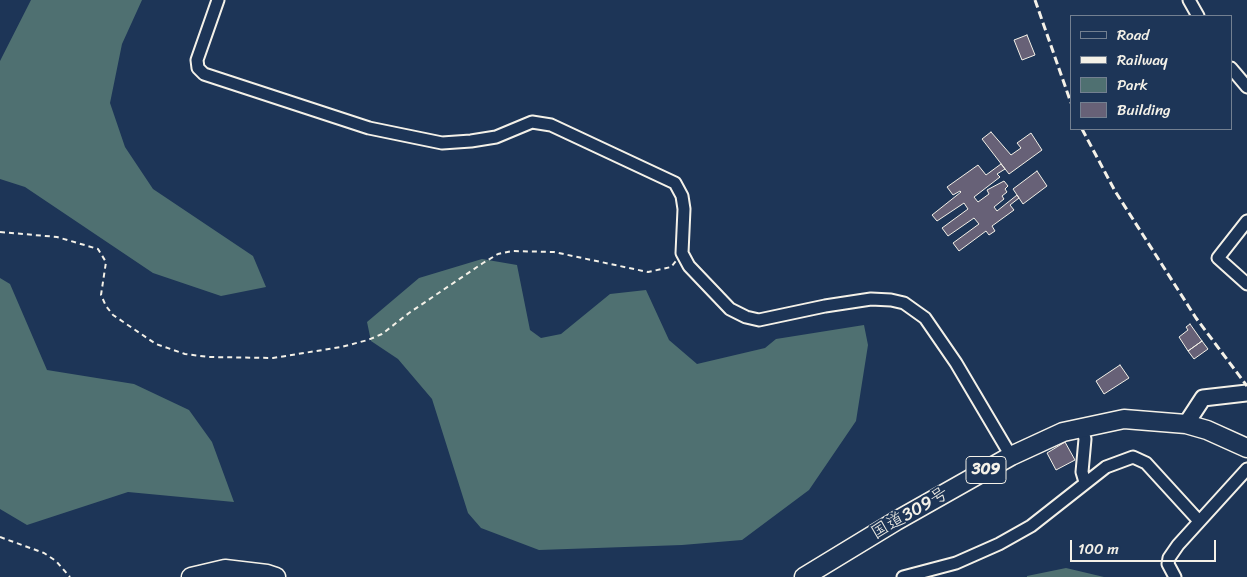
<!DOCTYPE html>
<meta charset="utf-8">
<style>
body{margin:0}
#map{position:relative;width:1247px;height:577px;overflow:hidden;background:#1d3557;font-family:Sriracha,sans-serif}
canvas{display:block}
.legend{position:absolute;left:1070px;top:15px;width:162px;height:115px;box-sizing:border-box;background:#1d3557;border:1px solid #738091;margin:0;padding:6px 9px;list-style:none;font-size:15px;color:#f4f1e8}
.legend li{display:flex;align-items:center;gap:10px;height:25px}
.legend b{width:25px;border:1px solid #738091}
.scale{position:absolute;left:1070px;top:540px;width:146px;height:22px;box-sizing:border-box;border:2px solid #f4f1e8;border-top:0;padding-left:6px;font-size:15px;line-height:18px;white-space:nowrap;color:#f4f1e8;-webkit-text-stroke:4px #1d3557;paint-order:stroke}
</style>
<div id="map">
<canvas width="1247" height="577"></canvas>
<ul class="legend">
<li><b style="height:6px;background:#1d3557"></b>Road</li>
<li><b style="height:6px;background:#f4f1e8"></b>Railway</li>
<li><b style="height:14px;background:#4f7071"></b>Park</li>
<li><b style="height:14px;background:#676177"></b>Building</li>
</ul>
<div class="scale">100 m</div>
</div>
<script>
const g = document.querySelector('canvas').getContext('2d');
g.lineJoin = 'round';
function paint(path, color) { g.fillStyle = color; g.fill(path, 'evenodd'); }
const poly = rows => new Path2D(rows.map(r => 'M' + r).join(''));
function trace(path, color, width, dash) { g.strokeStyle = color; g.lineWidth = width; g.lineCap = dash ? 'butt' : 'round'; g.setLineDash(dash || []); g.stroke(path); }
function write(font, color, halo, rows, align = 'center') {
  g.font = font + ' Sriracha,"Klee One",sans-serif'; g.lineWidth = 4; g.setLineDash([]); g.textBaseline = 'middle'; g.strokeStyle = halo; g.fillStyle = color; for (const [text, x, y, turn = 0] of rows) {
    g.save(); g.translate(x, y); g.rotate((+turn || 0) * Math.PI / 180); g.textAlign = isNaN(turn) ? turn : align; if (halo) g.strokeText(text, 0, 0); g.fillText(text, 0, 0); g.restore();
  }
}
paint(poly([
 [31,0,142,0,122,44,110,103,125,147,153,189,253,256,266,287,221,296,153,273,25,187,0,179,0,61],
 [482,259,517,265,530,330,541,338,561,334,610,294,646,290,669,340,697,364,765,348,776,339,864,325,868,345,856,421,809,490,742,540,682,545,539,550,481,528,468,513,432,399,398,359,371,341,367,322,419,278],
 [0,278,10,284,47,370,134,384,189,410,212,442,234,502,128,492,27,525,0,509],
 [1066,568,1104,577,1027,577,1027,576]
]), '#4f7071');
const building = poly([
 [1027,35,1035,55,1022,60,1014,40,1027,35],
 [991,132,1011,155,1021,148,1017,143,1031,133,1042,150,1009,174,982,139,991,132],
 [1001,164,1005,169,997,174,1000,177,974,197,978,202,989,194,987,190,1004,181,1008,186,1005,189,1007,192,1002,196,1004,199,994,207,997,211,1017,195,1019,198,1010,205,1014,210,992,226,995,231,989,235,986,231,959,251,953,243,979,224,974,218,948,236,942,228,968,209,964,203,937,221,932,215,961,192,960,191,953,195,947,187,978,165,986,175,1001,164],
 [1037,171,1047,186,1023,204,1013,189,1037,171],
 [1190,324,1202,341,1188,351,1179,337,1188,330,1186,327,1190,324],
 [1202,341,1208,349,1194,359,1188,351,1202,341],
 [1120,365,1129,378,1104,394,1096,381,1120,365],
 [1065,442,1075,460,1056,470,1047,453,1065,442]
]);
paint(building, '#676177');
trace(building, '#f4f1e8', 1);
const minor = poly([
 [218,0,197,60,198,68,204,74,369,128,442,143,471,141,496,137,532,122,551,125,675,183,682,196,684,209,682,253,689,266,730,309,746,317,759,320,825,306,871,299,891,300,904,303,925,318,956,363,1011,456],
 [1189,0,1198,16],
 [1231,68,1247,87],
 [1247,221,1218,258,1247,284],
 [1082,427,1085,439,1082,472,1085,482],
 [903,577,956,563,999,544,1031,526,1106,467,1133,457,1146,463,1199,521],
 [1175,577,1168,564,1169,558,1178,545,1247,469]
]);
const major = poly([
 [1186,424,1203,398,1247,393]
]);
const highway = poly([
 [191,577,225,569,267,574,276,577],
 [804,577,896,521,1011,456,1063,432,1124,419,1186,424,1207,430,1247,448]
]);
trace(minor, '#f4f1e8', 15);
trace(major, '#f4f1e8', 19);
trace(highway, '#f4f1e8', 21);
trace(poly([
 [0,232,57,237,98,249,106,262,101,295,106,306,113,315,156,344,185,354,209,357,273,358,341,347,368,340,382,334,409,313,483,263,498,254,512,251,554,252,648,272,671,267,676,261],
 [0,537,44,553,56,561,70,577]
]), '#f4f1e8', 2, [5, 4]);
trace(minor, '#1d3557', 11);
trace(major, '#1d3557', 15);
trace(highway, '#1d3557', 18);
trace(poly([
 [1035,0,1071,103],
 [1082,129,1115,191,1196,318,1247,386]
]), '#f4f1e8', 3, [8, 4]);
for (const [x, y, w] of [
 [986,470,40]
]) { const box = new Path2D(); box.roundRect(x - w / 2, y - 13.5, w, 27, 4); g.fillStyle = '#1d3557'; g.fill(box); trace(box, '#f4f1e8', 1); }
write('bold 16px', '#f4f1e8', null, [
 ["309",986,470]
]);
write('18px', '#f4f1e8', '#1d3557', [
 ["国道309号",910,514,-30]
]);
</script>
